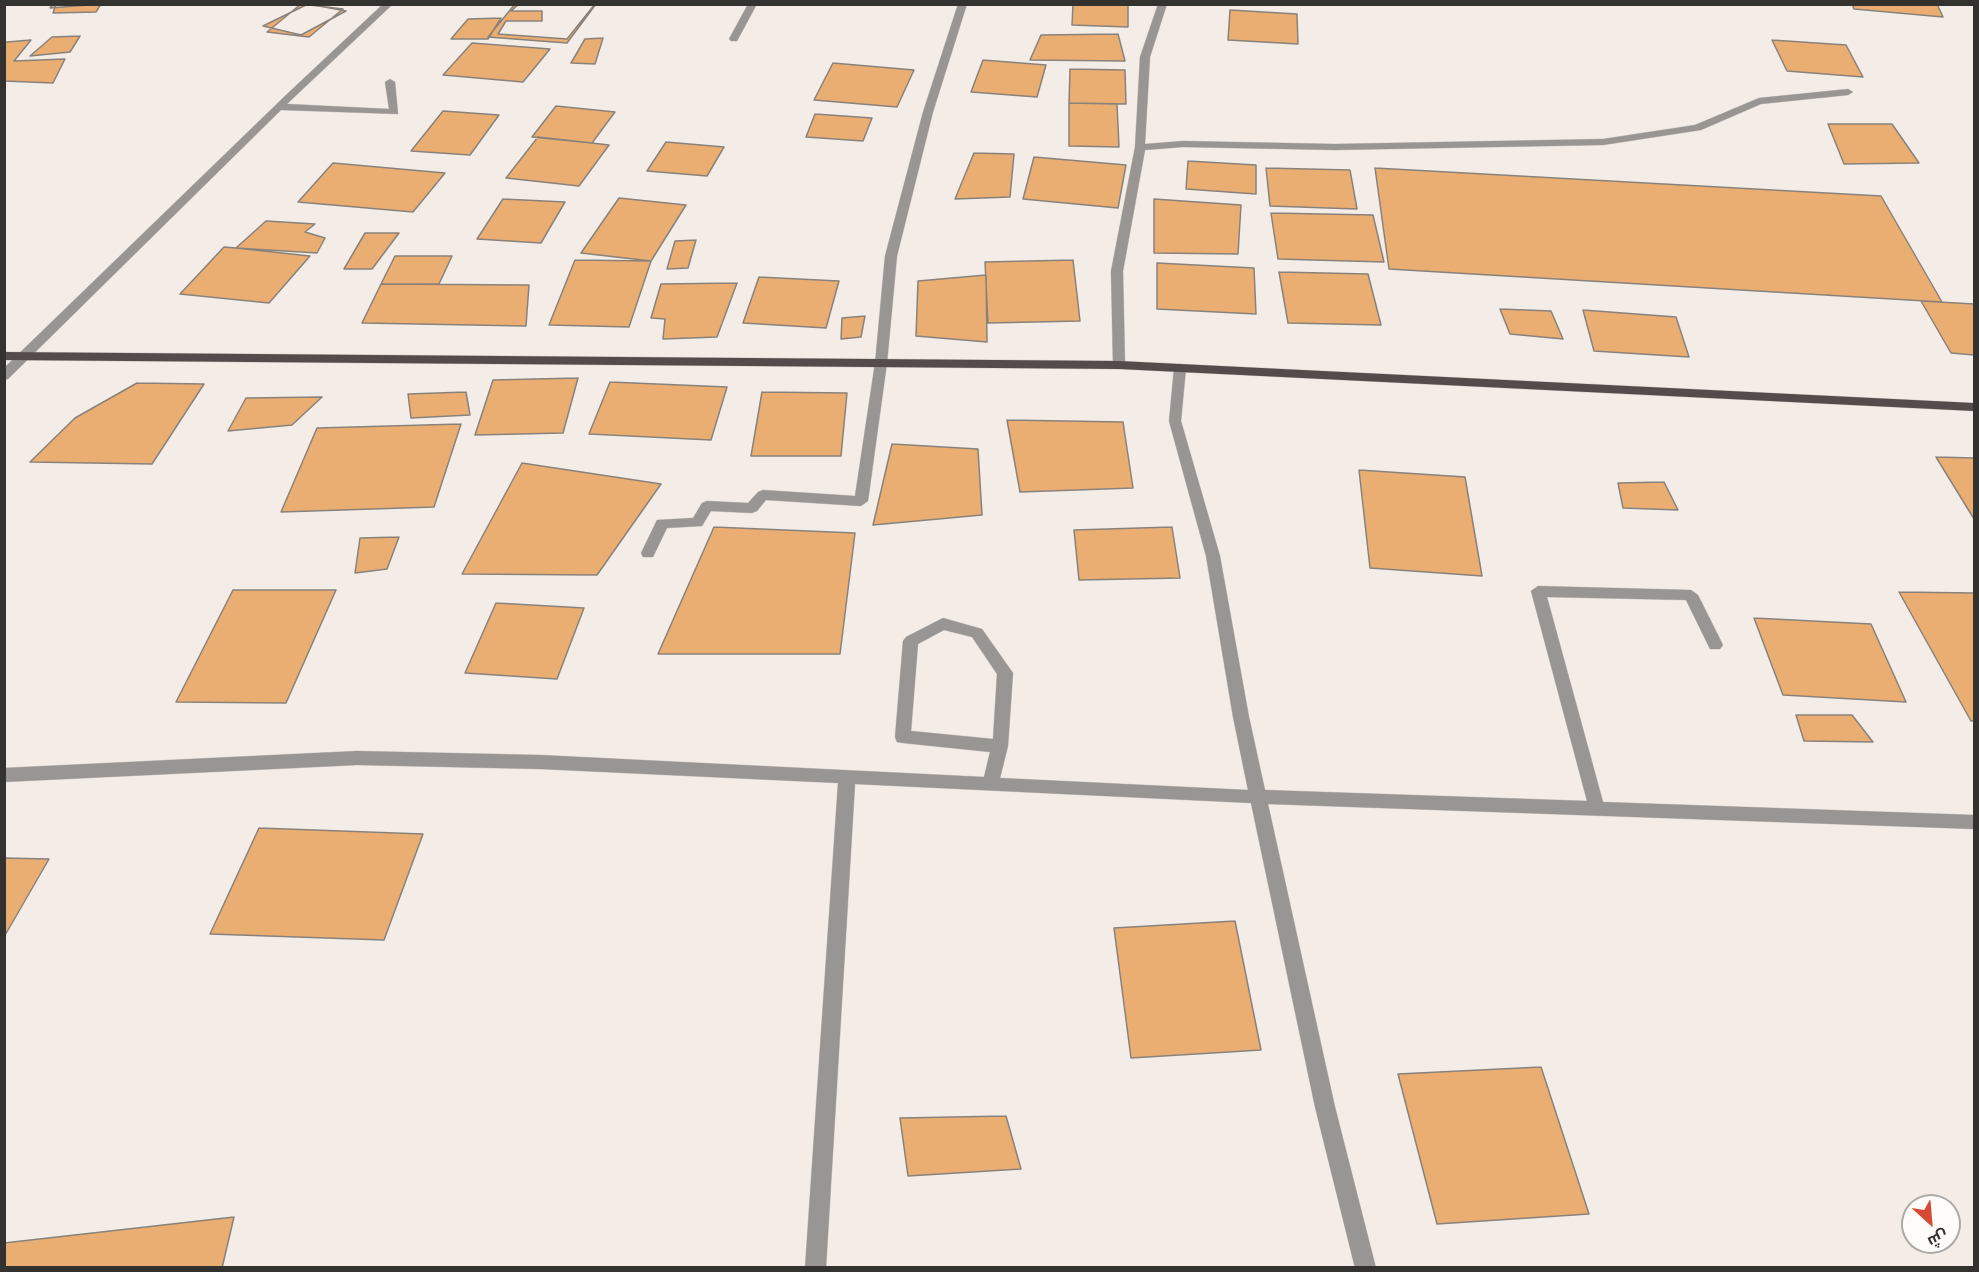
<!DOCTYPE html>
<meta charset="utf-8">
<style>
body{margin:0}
#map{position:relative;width:1979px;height:1272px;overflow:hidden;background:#f4ede7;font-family:"Fira Sans",Cairo,sans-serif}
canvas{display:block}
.frame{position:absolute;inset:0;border:6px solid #34322f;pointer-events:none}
.north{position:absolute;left:1901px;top:1194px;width:60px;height:60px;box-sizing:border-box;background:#fefbf9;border:2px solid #adaba8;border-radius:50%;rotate:154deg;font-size:16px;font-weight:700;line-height:24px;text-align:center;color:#34322f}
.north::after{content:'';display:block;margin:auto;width:21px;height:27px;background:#d54935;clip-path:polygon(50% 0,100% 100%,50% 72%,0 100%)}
</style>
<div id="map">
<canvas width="1979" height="1272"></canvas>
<div class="frame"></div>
<div class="north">ش</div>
</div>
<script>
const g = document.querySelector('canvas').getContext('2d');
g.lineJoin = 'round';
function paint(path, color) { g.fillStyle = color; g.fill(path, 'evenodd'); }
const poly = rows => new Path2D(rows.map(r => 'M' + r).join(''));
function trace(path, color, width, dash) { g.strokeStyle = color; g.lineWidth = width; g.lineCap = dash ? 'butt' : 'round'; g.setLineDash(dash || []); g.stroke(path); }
const building = poly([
 [53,4,101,4,50,8,53,4],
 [56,4,101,4,96,12,53,13,56,4],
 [301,4,343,9,309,37,267,32,301,4],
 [308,4,346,11,301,35,263,26,308,4],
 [515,4,596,4,567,43,488,37,515,4],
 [519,4,595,4,567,39,498,34,506,21,542,21,542,11,511,11,519,4],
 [1073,4,1128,4,1128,27,1072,25,1073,4],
 [1852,4,1937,4,1943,17,1854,9,1852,4],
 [1230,10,1297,14,1298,44,1228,40,1230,10],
 [501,18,488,39,451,39,468,19,501,18],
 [1118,34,1125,61,1030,60,1041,35,1118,34],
 [80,36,70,52,30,56,52,37,80,36],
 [603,38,595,64,571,63,585,39,603,38],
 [31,40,14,61,65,59,53,83,4,81,4,44,7,42,31,40],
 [1772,40,1846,45,1863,77,1787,71,1772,40],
 [472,43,550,49,523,82,443,75,472,43],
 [983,60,1046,65,1037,97,971,92,983,60],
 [833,63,914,70,897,107,814,100,833,63],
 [1070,69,1125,70,1126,104,1069,103,1070,69],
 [1069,103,1117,104,1119,147,1069,146,1069,103],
 [556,106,615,112,592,143,532,137,556,106],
 [443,111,499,115,470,155,411,151,443,111],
 [815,114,872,118,863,141,806,137,815,114],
 [1828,124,1892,124,1919,163,1844,164,1828,124],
 [538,137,592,143,609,145,579,186,506,178,538,137],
 [666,142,724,147,707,176,647,171,666,142],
 [974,153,1014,154,1010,197,955,199,974,153],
 [1034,157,1126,165,1118,208,1023,199,1034,157],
 [1188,161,1256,165,1256,194,1186,189,1188,161],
 [333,163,445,173,413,212,298,202,333,163],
 [1266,168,1350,170,1357,209,1270,206,1266,168],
 [1375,168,1881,196,1942,302,1389,269,1375,168],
 [619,198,686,205,651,261,581,253,619,198],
 [503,199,565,202,541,243,477,239,503,199],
 [1154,199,1241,205,1238,254,1154,253,1154,199],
 [1271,213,1373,215,1384,262,1278,259,1271,213],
 [266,221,315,224,305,232,325,238,317,253,236,248,266,221],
 [365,233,399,233,372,269,344,269,365,233],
 [696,240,688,268,667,269,675,241,696,240],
 [224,247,236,248,310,256,269,303,180,294,224,247],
 [395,256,452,256,439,284,381,284,395,256],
 [575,260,651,261,629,327,549,325,575,260],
 [1073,260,1080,321,988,323,985,262,1073,260],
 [1157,263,1254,268,1256,314,1157,309,1157,263],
 [1279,272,1368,274,1381,325,1288,323,1279,272],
 [986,275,987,342,916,336,918,281,986,275],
 [759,277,839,281,826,328,743,323,759,277],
 [737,283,717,337,663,339,665,319,651,318,661,284,737,283],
 [381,284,529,285,526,326,362,323,381,284],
 [1921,301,1974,304,1974,355,1951,353,1921,301],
 [1500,309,1551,311,1563,339,1510,334,1500,309],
 [1583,310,1676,317,1689,357,1594,351,1583,310],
 [865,316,861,337,841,339,842,318,865,316],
 [578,378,563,433,475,435,493,380,578,378],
 [610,382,727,387,711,440,589,434,610,382],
 [137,383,204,384,152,464,30,462,75,418,137,383],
 [466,392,470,415,411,418,408,394,466,392],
 [762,392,847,393,841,456,751,456,762,392],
 [322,397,292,425,228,431,246,398,322,397],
 [1007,420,1123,422,1133,488,1020,492,1007,420],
 [461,424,434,507,281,512,317,428,461,424],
 [892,444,978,449,982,515,873,525,892,444],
 [1936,457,1974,458,1974,519,1936,457],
 [522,463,661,484,597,575,462,574,522,463],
 [1359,470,1465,477,1482,576,1370,568,1359,470],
 [1664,482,1678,510,1623,508,1618,483,1664,482],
 [714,527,855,533,840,654,658,654,714,527],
 [1172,527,1180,578,1079,580,1074,530,1172,527],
 [399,537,387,569,355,573,360,538,399,537],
 [233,590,336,590,286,703,176,702,233,590],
 [1899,592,1974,593,1974,721,1971,721,1899,592],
 [496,603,584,608,557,679,465,673,496,603],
 [1754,618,1871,624,1906,702,1783,695,1754,618],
 [1796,715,1852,715,1873,742,1804,741,1796,715],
 [259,828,423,834,384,940,210,934,259,828],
 [4,858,49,859,4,937,4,858],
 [1235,921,1261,1050,1131,1058,1114,928,1235,921],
 [1541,1067,1589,1214,1437,1224,1398,1074,1541,1067],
 [1006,1116,1021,1169,908,1176,900,1118,1006,1116],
 [234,1217,222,1268,4,1268,4,1243,234,1217]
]);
paint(building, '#eaae72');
trace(building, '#89827c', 1.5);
const minor = poly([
 [383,4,393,4,287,104,389,109,385,82,390,79,395,82,398,114,281,110,8,379,4,380,4,368,286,95,383,4],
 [748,4,757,4,737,41,731,41,729,39,748,4],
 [958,4,967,4,933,112,897,256,887,363,868,501,861,506,766,500,757,511,752,513,711,511,702,526,667,528,653,557,643,557,641,553,657,520,693,518,702,503,707,501,748,503,758,492,763,490,855,496,875,363,885,256,923,112,958,4],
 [1158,4,1167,4,1150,57,1145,144,1183,141,1335,144,1603,139,1695,125,1759,98,1848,89,1853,92,1848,95,1761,104,1701,130,1603,145,1335,150,1183,147,1145,150,1123,271,1125,365,1119,369,1113,365,1111,271,1135,147,1140,57,1158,4],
 [1180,364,1186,368,1181,421,1220,556,1249,717,1265,790,1587,801,1531,591,1538,586,1691,590,1698,595,1723,645,1720,649,1710,649,1686,600,1547,597,1603,802,1974,815,1974,829,1268,804,1335,1107,1376,1268,1355,1268,1315,1107,1251,803,855,784,826,1268,805,1268,838,783,540,769,357,765,4,782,4,768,357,751,540,755,984,777,990,752,903,743,897,742,895,737,903,641,906,637,943,618,982,629,1013,673,1008,746,1000,778,1248,790,1233,717,1206,556,1169,421,1174,368,1180,364],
 [944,630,972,637,997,674,993,739,911,731,918,644,944,630]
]);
const major = poly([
 [4,352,1119,361,1974,403,1974,411,1119,369,4,360,4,352]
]);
trace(minor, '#d1cbc6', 1);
trace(major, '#d1cbc6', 1);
paint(minor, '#999593');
paint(major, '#534c4a');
</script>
